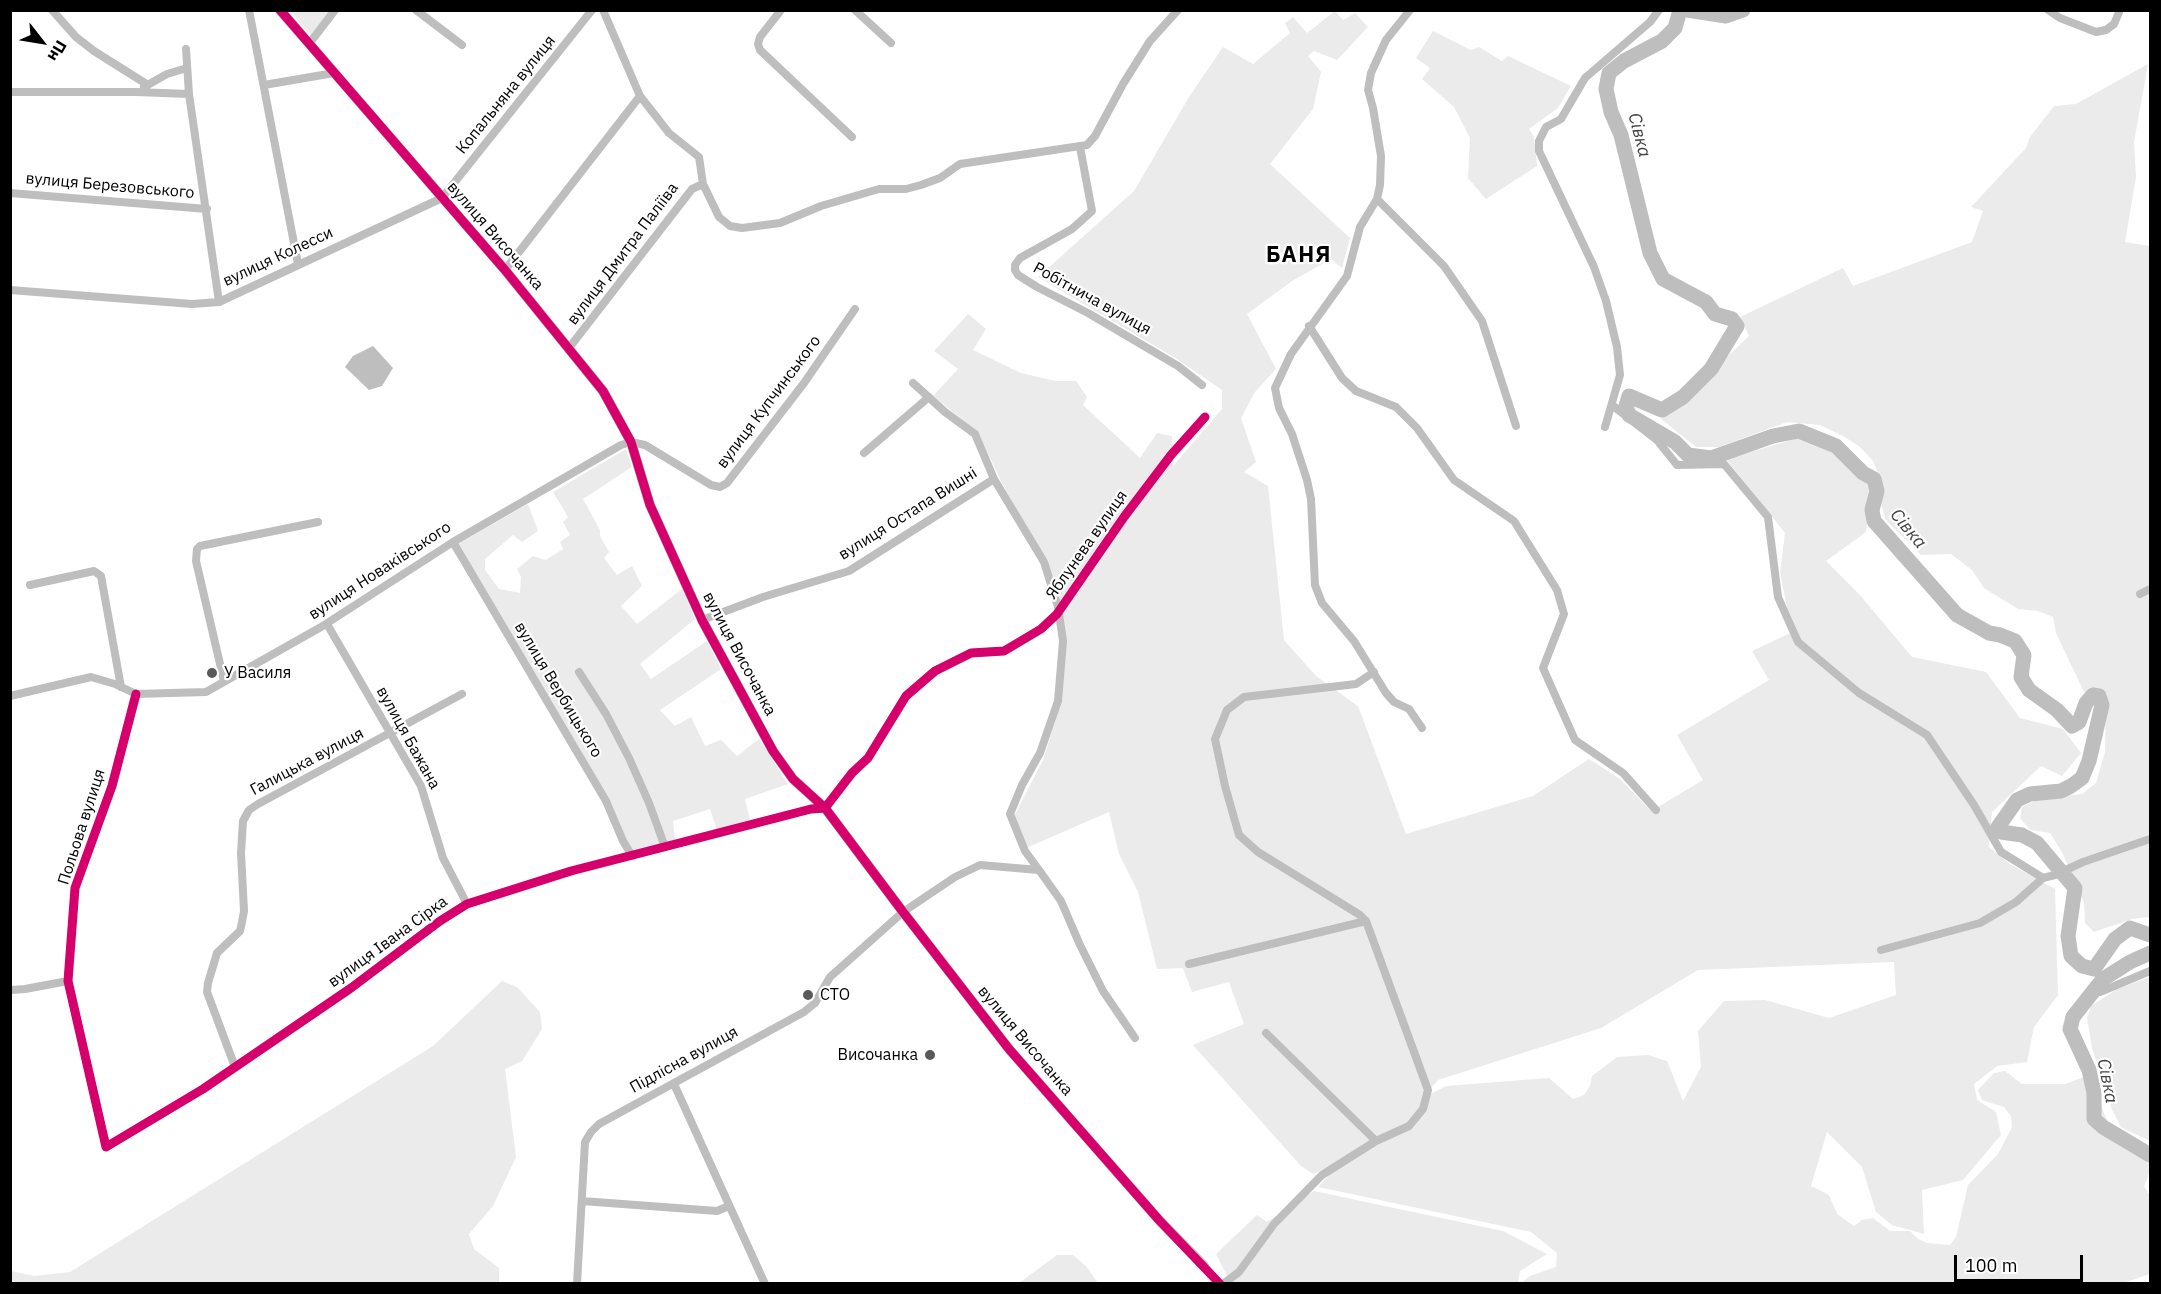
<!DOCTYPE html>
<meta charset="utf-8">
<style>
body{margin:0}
#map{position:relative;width:2161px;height:1294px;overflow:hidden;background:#fff;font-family:"IBM Plex Sans",sans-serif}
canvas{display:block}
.frame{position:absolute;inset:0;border:12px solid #000;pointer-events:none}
.north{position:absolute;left:12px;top:12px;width:60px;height:60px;-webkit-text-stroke:4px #fff;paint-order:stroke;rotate:121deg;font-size:16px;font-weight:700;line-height:24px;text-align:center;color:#000}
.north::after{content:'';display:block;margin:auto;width:21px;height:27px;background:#000;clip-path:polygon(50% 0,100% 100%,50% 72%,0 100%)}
.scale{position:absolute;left:1954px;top:1255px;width:129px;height:27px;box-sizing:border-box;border:3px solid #000;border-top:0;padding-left:8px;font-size:18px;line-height:21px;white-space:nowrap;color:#000;-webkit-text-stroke:4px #fff;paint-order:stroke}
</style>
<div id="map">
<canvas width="2161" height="1294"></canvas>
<div class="frame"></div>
<div class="north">Пн</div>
<div class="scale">100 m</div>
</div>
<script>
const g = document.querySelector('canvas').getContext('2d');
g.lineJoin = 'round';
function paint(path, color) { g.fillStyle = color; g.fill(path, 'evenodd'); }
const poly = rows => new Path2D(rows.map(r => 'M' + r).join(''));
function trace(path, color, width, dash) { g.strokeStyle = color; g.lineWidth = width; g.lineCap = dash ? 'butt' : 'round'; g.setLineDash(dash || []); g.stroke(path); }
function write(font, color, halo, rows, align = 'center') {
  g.font = font + ' "IBM Plex Sans",sans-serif'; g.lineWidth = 4.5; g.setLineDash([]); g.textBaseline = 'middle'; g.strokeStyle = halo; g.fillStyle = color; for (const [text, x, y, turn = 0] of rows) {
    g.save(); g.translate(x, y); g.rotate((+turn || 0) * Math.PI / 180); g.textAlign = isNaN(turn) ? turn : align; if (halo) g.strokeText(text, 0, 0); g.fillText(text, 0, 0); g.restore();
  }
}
paint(poly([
 [290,11,338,11,315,41],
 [1335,11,1343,20,1355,13,1368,27,1337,60,1314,51,1308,56,1321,72,1313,109,1270,164,1350,238,1342,268,1331,259,1292,281,1247,314,1276,369,1255,392,1241,418,1256,462,1244,472,1268,486,1284,640,1316,676,1358,706,1406,834,1533,796,1589,759,1620,779,1649,809,1653,810,1703,780,1677,735,1769,680,1752,651,1797,630,1787,607,1780,573,1785,533,1726,459,1802,437,1841,456,1871,487,1866,532,1826,561,1859,594,1912,657,1986,672,2020,718,2063,729,2081,753,2062,776,2041,766,1992,812,1989,847,2010,864,2055,889,2058,995,2034,1027,2027,1062,1997,1066,1974,1084,1977,1100,1996,1112,2001,1135,1963,1180,1922,1190,1924,1234,1892,1225,1876,1212,1862,1167,1827,1132,1811,1186,1829,1195,1837,1214,1854,1226,1862,1220,1873,1218,1890,1231,1910,1231,1918,1239,1927,1243,1950,1245,1956,1237,1968,1185,1998,1154,2012,1127,2011,1116,2004,1107,1982,1100,1978,1090,1994,1073,2005,1071,2022,1084,2065,1084,2084,1077,2095,1080,2104,1114,2114,1133,2150,1152,2150,1171,2144,1186,2150,1196,2150,1274,2120,1284,1521,1283,1530,1276,1556,1267,1557,1253,1531,1232,1318,1187,1334,1170,1371,1146,1313,1174,1301,1166,1193,1045,1244,1024,1229,982,1192,992,1183,968,1157,969,1138,892,1119,854,1109,812,1026,848,1014,816,1043,760,1061,703,1063,618,1056,583,1001,481,977,431,933,396,958,369,934,351,968,314,986,329,973,350,1021,373,1056,381,1076,381,1087,397,1083,405,1140,458,1157,433,1172,436,1173,466,1222,409,1222,390,1177,359,1038,277,1134,191,1189,97,1223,47,1253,64,1290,33,1285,23,1293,17,1307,33],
 [1894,962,1896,995,1829,1018,1765,1000,1724,1001,1698,1031,1701,1067,1683,1101,1667,1061,1648,1055,1617,1057,1592,1076,1590,1086,1584,1095,1573,1099,1549,1078,1446,1086,1421,1099,1438,1080,1601,1028,1698,970],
 [1433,31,1471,50,1479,47,1502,61,1508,56,1571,86,1558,108,1529,129,1534,137,1537,166,1486,199,1468,178,1470,138,1454,107,1422,79,1430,68,1416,58],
 [2148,64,2134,142,2136,177,2125,242,2150,246,2150,917,2132,919,2094,932,2085,923,2084,903,2063,854,2050,833,2030,830,2020,818,2022,807,2040,798,2082,794,2096,783,2105,752,2106,699,2099,689,2084,692,2056,633,2053,617,2038,611,2018,609,1984,588,1972,570,1951,554,1921,555,1885,519,1881,504,1882,483,1873,461,1860,447,1843,436,1820,425,1787,422,1719,447,1696,447,1661,419,1749,336,1740,317,1843,268,1853,286,1972,242,1983,211,1971,207,2026,148,2030,137,2054,106,2076,104],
 [626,449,632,467,583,499,600,530,600,536,609,552,604,558,617,575,632,566,642,586,621,606,637,624,682,589,695,619,640,664,651,679,707,641,721,669,660,710,675,726,691,717,705,746,721,740,737,756,759,739,788,784,745,799,750,820,717,830,710,809,673,821,675,840,633,852,486,598,451,548,528,504,538,531,522,542,513,535,485,559,485,570,499,589,520,593,521,577,517,569,533,556,546,560,563,549,560,542,570,535,563,522,568,517,553,492],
 [2150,977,2150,1141,2121,1127,2112,1110,2092,1048,2087,1018,2091,1006,2117,989],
 [502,981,517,987,540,1012,542,1029,522,1061,505,1069,516,1157,493,1206,469,1234,474,1249,499,1268,499,1283,11,1283,11,1271,34,1276,70,1272,433,1046],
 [1314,1191,1503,1231,1547,1254,1520,1271,1518,1283,1231,1284,1216,1254,1257,1215,1267,1222],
 [1057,1255,1073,1255,1086,1266,1098,1283,1019,1283]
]), '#ebebeb');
paint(poly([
 [373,346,393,368,382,386,369,390,345,367,353,356]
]), '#bebebe');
trace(poly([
 [1680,10,1675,28,1662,41,1624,61,1609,73,1606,89,1611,112,1621,135,1650,253,1663,279,1706,302,1715,314,1732,319,1737,326,1711,369,1683,397,1662,410,1629,396,1626,406,1629,415,1675,442,1688,455,1711,458,1773,436,1799,431,1836,446,1863,473,1874,479,1877,491,1872,510,1874,521,1957,615,1989,633,2000,635,2015,641,2024,655,2021,677,2029,690,2057,710,2072,726,2079,722,2086,703,2093,695,2099,696,2102,705,2089,761,2082,778,2071,786,2061,791,2030,794,2017,800,1998,827,2001,832,2022,835,2037,843,2075,888,2068,936,2071,956,2082,966,2094,969,2115,939,2130,928,2150,935],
 [1687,10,1726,16,1743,10],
 [2150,953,2130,962,2103,979,2073,1017,2070,1029,2089,1070,2094,1093,2094,1119,2103,1127,2150,1155]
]), '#bebebe', 15);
trace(poly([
 [52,10,76,37,94,51,148,85],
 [249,10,298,264],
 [416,10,462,45],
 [603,10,640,96,669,133,699,157,703,184,719,217,730,226,742,228,780,223,821,206,879,189,906,189,921,185,940,178,960,164,1087,145,1095,136,1123,84,1150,41,1178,10],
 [781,10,760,37,758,44,760,50,852,137],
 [855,10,891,43],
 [1410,10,1386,40,1371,73,1368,90,1373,108,1381,156,1380,185,1377,199,1360,227,1347,276,1291,354,1275,388,1279,408,1292,434,1307,480,1311,499,1315,585,1322,603,1354,641,1386,693,1394,702,1409,709,1422,728],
 [2048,10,2060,18,2096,32,2106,30,2114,24,2120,10],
 [309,44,335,10],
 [186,49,189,94,219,302],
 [264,85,334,73],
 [144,87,167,74,187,68],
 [10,92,136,92,189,94],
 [1080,147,1092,211,1072,229,1020,258,1015,265,1015,270,1018,275,1037,287,1088,313,1178,366,1202,385],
 [10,193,207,209],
 [1377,199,1444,266,1482,321,1516,426],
 [505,270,640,96],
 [10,290,192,304,219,302,442,198,592,10],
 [1309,326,1342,378,1356,391,1396,407,1417,428,1454,480,1514,521,1557,590,1564,614,1543,668,1575,740,1623,773,1656,810],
 [569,348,692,189,703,184],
 [913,383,945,412,975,434,994,479,1044,562,1058,607,1063,641,1058,701,1040,753,1022,785,1010,814,1025,851,1039,870],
 [1612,405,1657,440,1677,465,1724,464,1768,517,1778,597,1798,642,1859,693,1927,735,1974,805,2001,852,2043,878],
 [1605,427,1620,375,1617,347,1606,301,1594,267,1539,151,1539,141,1546,127,1561,119,1585,78,1650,22,1659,10],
 [864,453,929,397],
 [453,542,606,801,623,841,632,856],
 [30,585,94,571,101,576,121,687],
 [2140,594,2150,589],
 [702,620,763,597,849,571,994,479],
 [327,624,421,786,443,858,467,904],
 [579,672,606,714,629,758,649,803,665,847],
 [224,681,196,561,197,549,200,546,318,522],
 [136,694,112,786,75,888,68,981,106,1147,203,1089,351,988,440,921,467,904,571,871,811,809,825,808,852,773,868,758,906,696,935,671,971,653,1004,651,1041,629,1057,614,1124,517,1171,455,1205,417],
 [10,696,91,677,115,684,136,694,206,692,321,627,453,542,621,445,631,442,645,445,711,485,720,487,727,483,804,383,855,309],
 [1881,950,1980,923,2016,902,2043,878,2055,875,2083,862,2150,839],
 [1189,964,1366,921],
 [10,990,25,989,68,981],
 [2100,992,2150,971],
 [1266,1033,1376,1141],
 [235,1067,207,992,208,983,217,953,240,931,242,922,244,911,241,853,243,821,249,810,258,804,462,694],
 [674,1084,765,1284],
 [582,1201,717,1211,729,1206],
 [1204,1266,1220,1284],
 [577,1284,585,1142,591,1132,599,1124,804,1012,815,1003,830,977,903,912,955,877,980,865,1039,870,1061,901,1080,945,1103,991,1135,1038],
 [1223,1284,1239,1272,1274,1224,1322,1175,1376,1141,1409,1126,1423,1109,1428,1090,1366,921,1360,915,1258,852,1239,835,1225,786,1215,739,1227,710,1244,697,1356,684,1374,672]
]), '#bebebe', 8);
trace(poly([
 [280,10,505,270,603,391,631,442,650,505,702,620,773,751,793,779,825,808,903,912,1009,1049,1159,1220,1204,1266]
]), '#bebebe', 10);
trace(poly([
 [280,10,505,270,603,391,631,442,650,505,702,620,773,751,793,779,825,808,903,912,1009,1049,1159,1220,1220,1284],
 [136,694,112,786,75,888,68,981,106,1147,203,1089,351,988,440,921,467,904,571,871,811,809,825,808,852,773,868,758,906,696,935,671,971,653,1004,651,1041,629,1057,614,1124,517,1171,455,1205,417]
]), '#d6006c', 9);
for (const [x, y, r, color] of [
 [212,673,6,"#595959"],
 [808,995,6,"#595959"],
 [930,1055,6,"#595959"]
]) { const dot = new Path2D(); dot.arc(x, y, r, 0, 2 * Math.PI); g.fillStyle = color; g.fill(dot); trace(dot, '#fff', 2); }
write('16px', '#000', '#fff', [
 ["Копальняна вулиця",506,95,-51],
 ["вулиця Березовського",110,186,5],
 ["вулиця Височанка",495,236,49],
 ["вулиця Дмитра Паліїва",623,254,-53],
 ["вулиця Колесси",278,257,-25],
 ["Робітнича вулиця",1092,299,29],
 ["вулиця Купчинського",769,402,-53],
 ["вулиця Остапа Вишні",908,514,-32],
 ["Яблунева вулиця",1087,545,-55],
 ["вулиця Новаківського",380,571,-33],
 ["вулиця Височанка",739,654,62],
 ["вулиця Вербицького",558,690,59],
 ["вулиця Бажана",408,738,61],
 ["Галицька вулиця",307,762,-28],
 ["Польова вулиця",82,827,-72],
 ["вулиця Івана Сірка",388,942,-36],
 ["вулиця Височанка",1025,1041,50],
 ["Підлісна вулиця",684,1060,-29]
]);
write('16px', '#000', '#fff', [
 ["У Василя",224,673],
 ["СТО",820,995],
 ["Височанка",918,1055,"right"]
], 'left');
write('italic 18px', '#434343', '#fff', [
 ["Сівка",1639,135,75],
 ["Сівка",1908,529,50],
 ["Сівка",2107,1081,79]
]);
g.letterSpacing = '1.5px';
write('bold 22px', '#000', '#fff', [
 ["БАНЯ",1299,256]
]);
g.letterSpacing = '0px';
</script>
